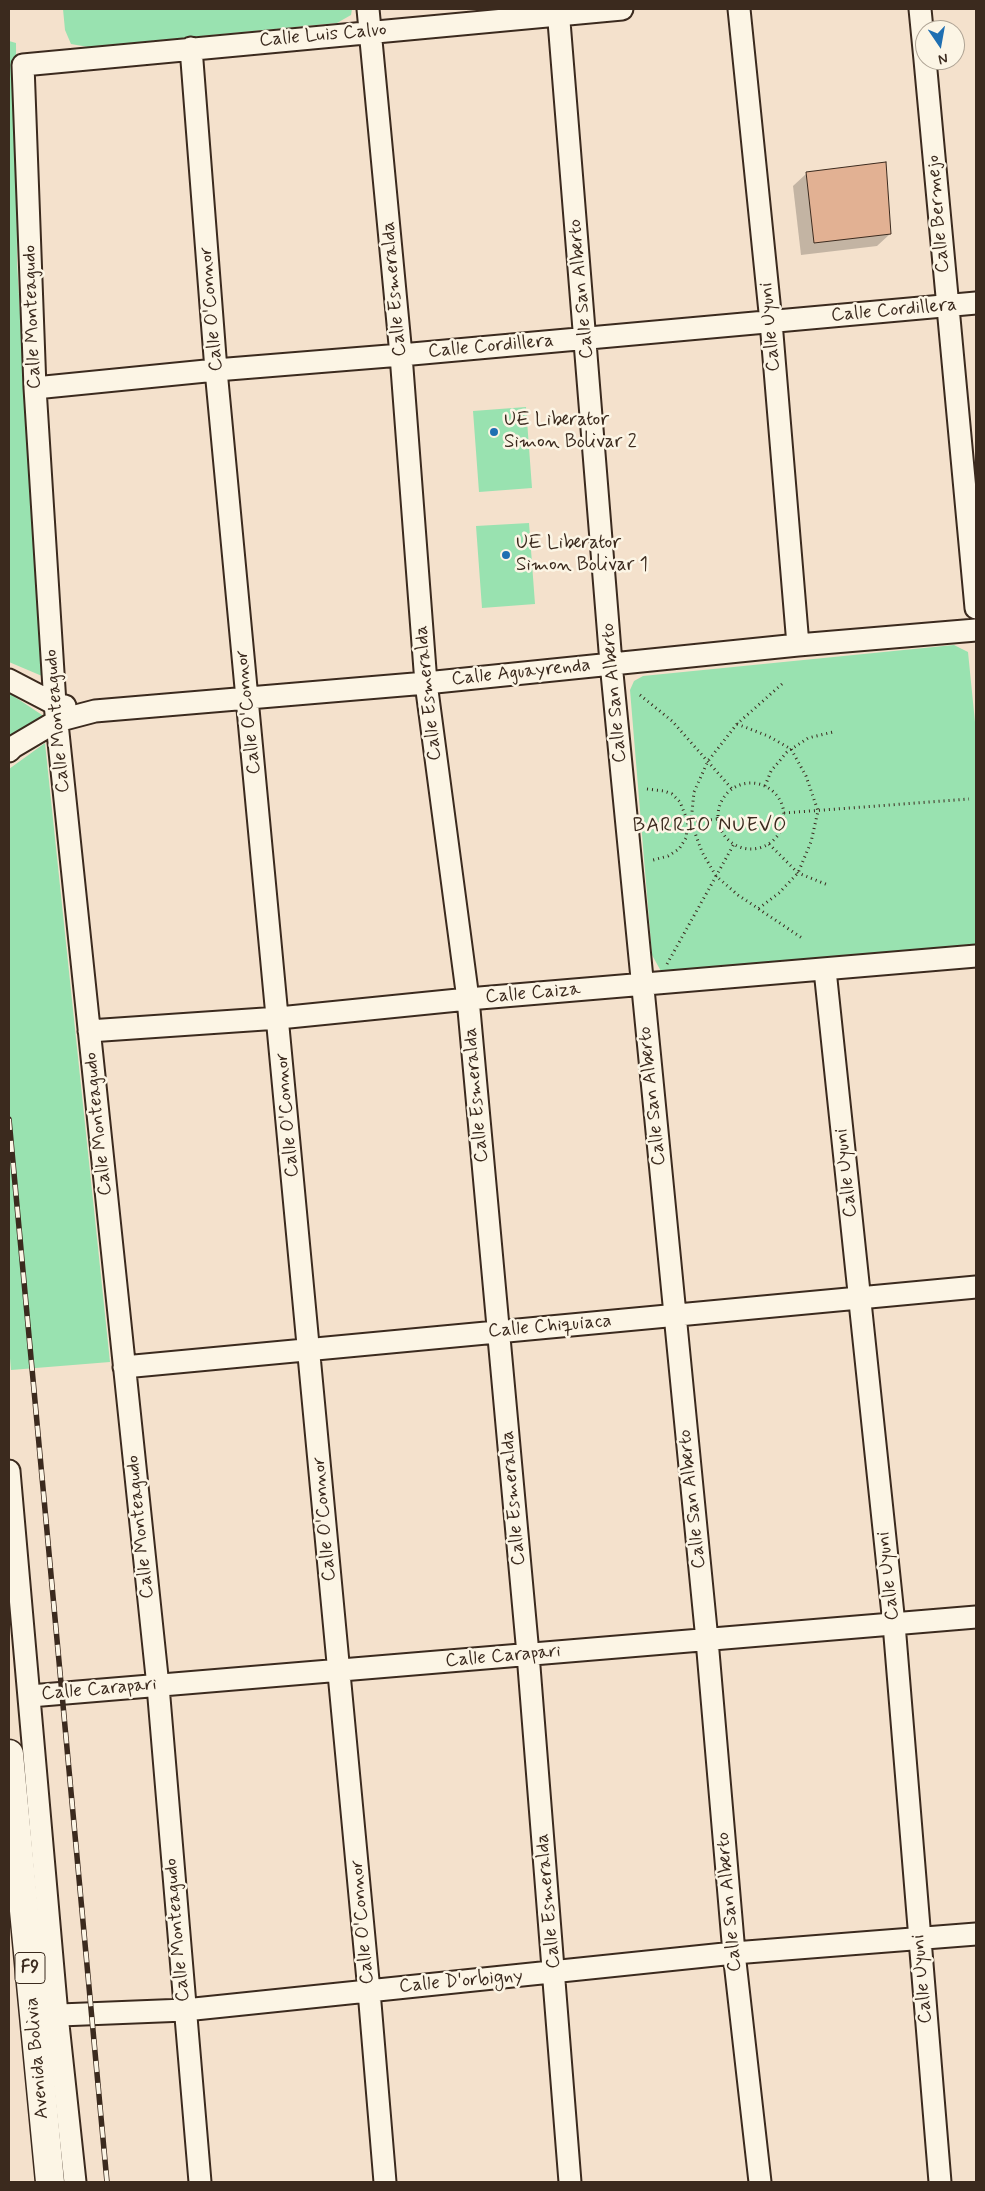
<!DOCTYPE html>
<style>
body{margin:0}
#map{position:relative;width:985px;height:2191px;overflow:hidden;background:#f4e1cc;font-family:Mynerve,sans-serif}
canvas{display:block}
.frame{position:absolute;inset:0;border:10px solid #3b2a1e;pointer-events:none}
.north{position:absolute;left:915px;top:20px;width:50px;height:50px;box-sizing:border-box;background:#fcf5e5;border:1px solid #afa495;border-radius:50%;rotate:168deg;font-size:14px;font-weight:700;line-height:20px;text-align:center;color:#3b2a1e}
.north::after{content:'';display:block;margin:auto;width:18px;height:22px;background:#1f6fb2;clip-path:polygon(50% 0,100% 100%,50% 72%,0 100%)}
</style>
<div id="map">
<canvas width="985" height="2191"></canvas>
<div class="frame"></div>
<div class="north">N</div>
</div>
<script>
const g = document.querySelector('canvas').getContext('2d');
g.lineJoin = 'round';
function paint(path, color) { g.fillStyle = color; g.fill(path, 'evenodd'); }
const poly = rows => new Path2D(rows.map(r => 'M' + r).join(''));
function trace(path, color, width, dash) { g.strokeStyle = color; g.lineWidth = width; g.lineCap = dash ? 'butt' : 'round'; g.setLineDash(dash || []); g.stroke(path); }
function write(font, color, halo, rows, align = 'center') {
  g.font = font + ' Mynerve,sans-serif'; g.lineWidth = 5; g.setLineDash([]); g.textBaseline = 'middle'; g.strokeStyle = halo; g.fillStyle = color; for (const [text, x, y, turn = 0] of rows) {
    g.save(); g.translate(x, y); g.rotate((+turn || 0) * Math.PI / 180); g.textAlign = isNaN(turn) ? turn : align; if (halo) g.strokeText(text, 0, 0); g.fillText(text, 0, 0); g.restore();
  }
}
paint(poly([
 [63,9,352,9,351,15,337,23,88,47,71,44,65,30],
 [9,41,16,43,17,263,42,676,9,662],
 [526,407,532,488,479,492,473,411],
 [529,523,535,604,482,608,476,526],
 [954,645,968,652,976,732,976,947,662,973,652,955,630,690,634,681,643,676],
 [9,693,45,717,9,737],
 [45,743,110,1362,11,1370,9,1346,9,769]
]), '#99e2b0');
paint(poly([
 [885,164,890,234,877,246,801,255,793,186,806,174]
]), '#0003');
const building = poly([
 [886,162,891,234,814,243,806,172,886,162]
]);
paint(building, '#e2b193');
trace(building, '#3b2a1e', 1);
const street = poly([
 [368,9,401,355,426,683,468,999,528,1654,570,2182],
 [558,9,611,663,707,1640,734,1953,760,2182],
 [739,9,771,322,798,645],
 [920,9,925,60],
 [191,48,216,370,369,1991,385,2182],
 [925,60,976,608],
 [35,388,216,370,401,355,976,303],
 [9,680,55,704,65,706],
 [9,751,13,747,57,721,95,711,426,683,798,645,976,630],
 [825,970,894,1624,940,2182],
 [89,1031,279,1018,468,999,976,956],
 [124,1367,976,1287],
 [9,1471,57,2015,75,2182],
 [30,1696,976,1617],
 [35,2016,185,2010,734,1953,976,1934],
 [200,2182,158,1686,55,704,35,388,23,65,622,9]
]);
const highway = poly([
 [9,1754,50,2182]
]);
trace(street, '#3b2a1e', 25);
trace(highway, '#3b2a1e', 31);
trace(poly([
 [782,684,737,724,708,761,694,792,691,822,702,852,716,876,738,895,802,938],
 [640,695,672,721,732,789],
 [737,724,768,736,791,749,806,776,818,811,811,842,798,873,779,893,758,909],
 '718 816a33 33 0 1 1 66 0a33 33 0 1 1-66 0Z',
 [765,786,771,771,787,752,808,738,833,732],
 [647,789,664,791,672,794,680,802,688,822,686,838,679,849,668,856,653,860],
 [784,813,969,799],
 [691,822,718,819],
 [769,844,798,873,828,885],
 [667,964,734,844]
]), '#3b2a1e', 3, [1, 4]);
trace(street, '#fcf5e5', 21);
trace(highway, '#fcf5e5', 28);
const rail = poly([
 [9,1119,107,2182]
]);
trace(rail, '#3b2a1e', 5.5);
trace(rail, '#fcf5e5', 4, [11]);
for (const [x, y, r, color] of [
 [494,432,5,"#1f6fb2"],
 [506,555,5,"#1f6fb2"]
]) { const dot = new Path2D(); dot.arc(x, y, r, 0, 2 * Math.PI); g.fillStyle = color; g.fill(dot); trace(dot, '#fcf5e5', 2); }
for (const [x, y, w] of [
 [30,1968,30]
]) { const box = new Path2D(); box.roundRect(x - w / 2, y - 15.5, w, 31, 4); g.fillStyle = '#fcf5e5'; g.fill(box); trace(box, '#3b2a1e', 1); }
write('bold 18px', '#3b2a1e', null, [
 ["F9",30,1968]
]);
write('19px', '#3b2a1e', '#fcf5e5', [
 ["Calle Luis Calvo",323,36,-5],
 ["Calle Bermejo",939,214,-95],
 ["Calle Esmeralda",395,289,-95],
 ["Calle San Alberto",582,289,-95],
 ["Calle O'Connor",212,309,-95],
 ["Calle Cordillera",894,311,-5],
 ["Calle Monteagudo",33,317,-92],
 ["Calle Uyuni",771,327,-95],
 ["Calle Cordillera",491,347,-5],
 ["Calle Aguayrenda",521,673,-6],
 ["Calle Esmeralda",429,693,-96],
 ["Calle San Alberto",615,693,-95],
 ["Calle O'Connor",249,712,-96],
 ["Calle Monteagudo",58,721,-95],
 ["Calle Caiza",533,994,-5],
 ["Calle Esmeralda",477,1095,-95],
 ["Calle San Alberto",653,1096,-96],
 ["Calle O'Connor",288,1115,-95],
 ["Calle Monteagudo",99,1124,-96],
 ["Calle Uyuni",847,1173,-96],
 ["Calle Chiquiaca",550,1327,-5],
 ["Calle Esmeralda",514,1498,-95],
 ["Calle San Alberto",693,1499,-96],
 ["Calle O'Connor",325,1519,-95],
 ["Calle Monteagudo",141,1527,-96],
 ["Calle Uyuni",889,1576,-96],
 ["Calle Carapari",503,1657,-5],
 ["Calle Carapari",99,1690,-5],
 ["Calle Esmeralda",549,1901,-95],
 ["Calle San Alberto",730,1902,-95],
 ["Calle O'Connor",363,1922,-95],
 ["Calle Monteagudo",178,1930,-95],
 ["Calle Uyuni",923,1979,-95],
 ["Calle D'orbigny",461,1982,-5],
 ["Avenida Bolivia",38,2058,-95]
]);
write('19px', '#3b2a1e', '#fcf5e5', [
 ["UE Liberator",504,421],
 ["Simon Bolivar 2",504,443],
 ["UE Liberator",516,544],
 ["Simon Bolivar 1",516,566]
], 'left');
g.letterSpacing = '1px';
write('20px', '#3b2a1e', '#fcf5e5', [
 ["BARRIO NUEVO",710,827]
]);
g.letterSpacing = '0px';
</script>
